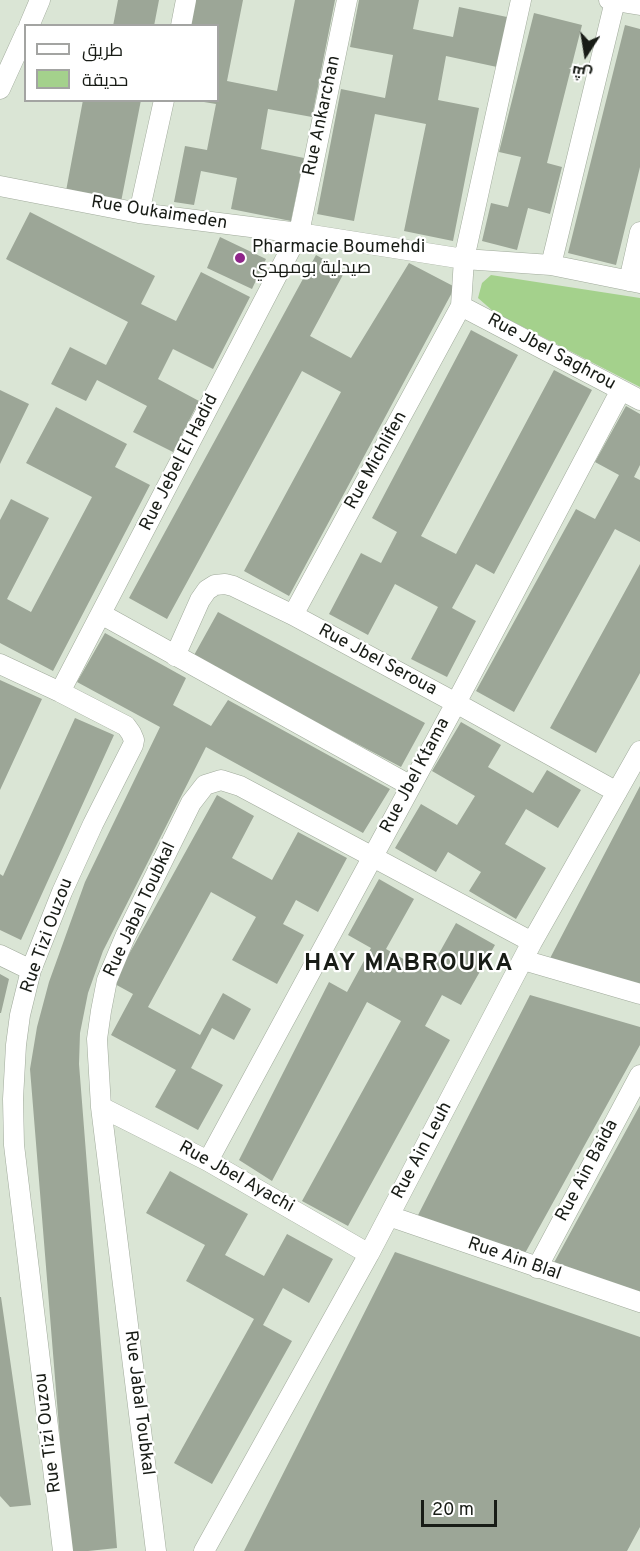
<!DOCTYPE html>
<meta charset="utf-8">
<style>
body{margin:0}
#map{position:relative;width:640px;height:1551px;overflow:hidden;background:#dae5d5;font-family:Overpass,Cairo,sans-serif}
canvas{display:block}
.legend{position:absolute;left:24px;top:24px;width:195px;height:78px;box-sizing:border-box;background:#fff;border:2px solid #a3a4a2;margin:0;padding:8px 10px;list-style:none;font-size:18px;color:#181c16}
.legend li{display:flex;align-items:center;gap:12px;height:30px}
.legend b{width:30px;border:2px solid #a3a4a2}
.north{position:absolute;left:556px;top:24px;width:60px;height:60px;-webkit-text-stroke:4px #fff;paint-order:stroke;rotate:192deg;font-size:16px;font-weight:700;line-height:24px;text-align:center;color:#181c16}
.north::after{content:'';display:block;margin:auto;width:21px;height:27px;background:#181c16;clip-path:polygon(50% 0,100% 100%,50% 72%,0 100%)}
.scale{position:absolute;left:421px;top:1500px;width:76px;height:27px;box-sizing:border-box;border:3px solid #181c16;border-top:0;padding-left:8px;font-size:18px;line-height:21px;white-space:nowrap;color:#181c16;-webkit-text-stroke:4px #fff;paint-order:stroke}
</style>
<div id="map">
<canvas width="640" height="1551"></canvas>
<ul class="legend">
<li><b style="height:8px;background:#fff"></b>طريق</li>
<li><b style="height:16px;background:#a4d18c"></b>حديقة</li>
</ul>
<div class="north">ش</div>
<div class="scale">20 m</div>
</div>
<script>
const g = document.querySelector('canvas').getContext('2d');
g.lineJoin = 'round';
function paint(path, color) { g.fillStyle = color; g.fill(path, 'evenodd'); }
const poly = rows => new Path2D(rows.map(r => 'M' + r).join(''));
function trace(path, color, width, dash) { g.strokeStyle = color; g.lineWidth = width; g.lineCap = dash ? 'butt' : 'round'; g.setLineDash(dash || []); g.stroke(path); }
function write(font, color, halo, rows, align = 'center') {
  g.font = font + ' Overpass,Cairo,sans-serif'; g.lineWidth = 4.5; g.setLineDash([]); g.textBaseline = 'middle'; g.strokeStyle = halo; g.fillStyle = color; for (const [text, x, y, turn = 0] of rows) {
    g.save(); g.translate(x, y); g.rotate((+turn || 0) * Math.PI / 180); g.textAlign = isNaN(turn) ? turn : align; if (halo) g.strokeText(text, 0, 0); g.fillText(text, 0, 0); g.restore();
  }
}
paint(poly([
 [491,275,640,298,640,387,494,312,478,298,482,283]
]), '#a4d18c');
paint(poly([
 [118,0,159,0,154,26,113,26],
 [194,0,243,0,227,81,277,91,295,0,335,0,312,117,268,109,261,149,304,158,291,221,231,209,237,178,201,171,194,205,174,202,185,146,207,150,216,104,204,102,204,100,218,100,218,26,189,26],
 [359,0,419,0,413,29,453,37,459,7,507,17,497,67,446,56,438,100,479,108,453,241,404,231,426,124,375,114,354,221,317,214,341,89,385,98,393,55,350,47],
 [534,13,582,25,547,163,562,167,550,214,528,208,517,250,482,241,491,203,508,207,521,157,499,152],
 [625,25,640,29,640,167,616,265,568,253],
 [83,100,141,100,121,202,66,191],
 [30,212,155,276,141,304,176,321,201,272,250,297,213,369,173,349,158,379,199,401,173,452,133,432,147,406,97,380,86,401,51,384,70,347,106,365,128,322,6,259],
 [220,237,266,259,252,289,207,268],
 [316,255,345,271,310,336,351,358,409,263,455,287,289,596,244,571,341,392,302,371,167,619,129,598],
 [471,330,518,355,421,536,456,554,554,370,592,390,494,574,476,564,452,608,476,621,447,677,411,659,438,607,395,584,368,635,329,614,361,553,381,563,397,532,372,518],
 [0,390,29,404,0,464],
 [626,406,640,414,640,465,634,477,640,480,640,542,615,529,514,712,476,691,576,509,595,519,619,475,595,462],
 [56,407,127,444,115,467,150,485,53,671,0,643,0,520,11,499,49,518,7,599,31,612,92,497,26,463],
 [640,564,640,673,596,753,550,728],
 [218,612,425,723,401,767,193,657],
 [105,633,186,678,173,705,211,726,228,700,390,789,363,833,206,747,103,951,88,993,80,1033,79,1064,117,1548,88,1551,69,1551,30,1069,37,1027,49,982,85,882,160,727,77,682],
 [0,680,42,699,0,790],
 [75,718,114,735,21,940,0,930,0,874,3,876],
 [461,722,501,745,488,767,533,793,547,770,581,790,558,828,526,809,505,844,546,868,516,919,469,891,481,872,448,852,436,872,395,848,421,804,457,825,475,796,432,771],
 [640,786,640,984,547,964],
 [217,795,254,816,232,858,272,880,298,832,347,858,318,912,296,900,283,924,304,935,277,984,232,960,256,917,211,892,148,1007,200,1035,223,993,251,1009,234,1040,212,1028,191,1068,223,1085,198,1130,155,1107,176,1070,111,1035,133,994,113,983],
 [379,879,414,899,386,949,428,973,456,923,495,945,461,1005,442,995,425,1026,450,1040,348,1226,302,1201,401,1021,367,1002,272,1181,239,1160,329,982,347,992,371,948,348,935],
 [0,974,9,979,1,1013,0,1013],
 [530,995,640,1027,640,1045,524,1255,415,1221],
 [640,1105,640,1296,550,1270],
 [170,1171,248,1214,225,1255,264,1276,287,1234,333,1259,309,1303,283,1288,263,1325,292,1341,212,1484,174,1463,254,1319,186,1281,205,1245,146,1213],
 [395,1252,640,1337,640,1527,627,1551,244,1551],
 [0,1297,1,1297,31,1505,10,1507,0,1496]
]), '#9ca697');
const street = poly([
 [609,0,640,5],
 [29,26,40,0],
 [181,26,186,0],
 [0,89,26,32],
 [0,186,139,213,299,233,464,259,551,265,640,283],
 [139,213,164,100],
 [551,265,615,1],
 [629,281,640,232],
 [461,306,640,400],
 [101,614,411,786],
 [293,615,461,306,464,259,521,0],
 [175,656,200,600,207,590,215,585,225,584,233,586,293,615,456,703,617,792],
 [0,664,60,692,126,726,131,733,134,740,133,745,93,824,62,892,31,970,20,1015,16,1045,13,1099,14,1145,63,1551],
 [60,692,299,233,347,0],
 [0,955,31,970],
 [523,960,640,994],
 [101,1107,208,1161,369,1254],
 [208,1161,456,703,621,390],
 [389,1216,640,1302],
 [537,1268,640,1075],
 [156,1551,101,1107,97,1039,101,1011,107,980,125,937,191,803,205,785,221,780,240,786,532,942],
 [204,1551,369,1254,532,942,640,751]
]);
trace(street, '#a0aa9b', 21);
trace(street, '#fff', 20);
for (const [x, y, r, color] of [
 [240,258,6,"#8f258a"]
]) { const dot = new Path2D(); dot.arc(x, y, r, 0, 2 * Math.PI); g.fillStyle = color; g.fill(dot); trace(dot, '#fff', 2); }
write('18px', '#181c16', '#fff', [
 ["Rue Ankarchan",323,116,-78],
 ["Rue Oukaimeden",159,214,9],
 ["Rue Jbel Saghrou",551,353,28],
 ["Rue Michlifen",377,461,-61],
 ["Rue Jebel El Hadid",180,463,-63],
 ["Rue Jbel Seroua",377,661,28],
 ["Rue Jbel Ktama",416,776,-62],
 ["Rue Jabal Toubkal",141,910,-65],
 ["Rue Tizi Ouzou",48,936,-70],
 ["Rue Ain Leuh",423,1151,-62],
 ["Rue Ain Baida",588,1171,-62],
 ["Rue Jbel Ayachi",236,1178,29],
 ["Rue Ain Blal",514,1260,19],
 ["Rue Jabal Toubkal",138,1403,83],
 ["Rue Tizi Ouzou",49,1433,-97]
]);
write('18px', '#181c16', '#fff', [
 ["Pharmacie Boumehdi",252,248],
 ["صيدلية بومهدي",252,269]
], 'left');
g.letterSpacing = '1.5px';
write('bold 24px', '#181c16', '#fff', [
 ["HAY MABROUKA",409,965]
]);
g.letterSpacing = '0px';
</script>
